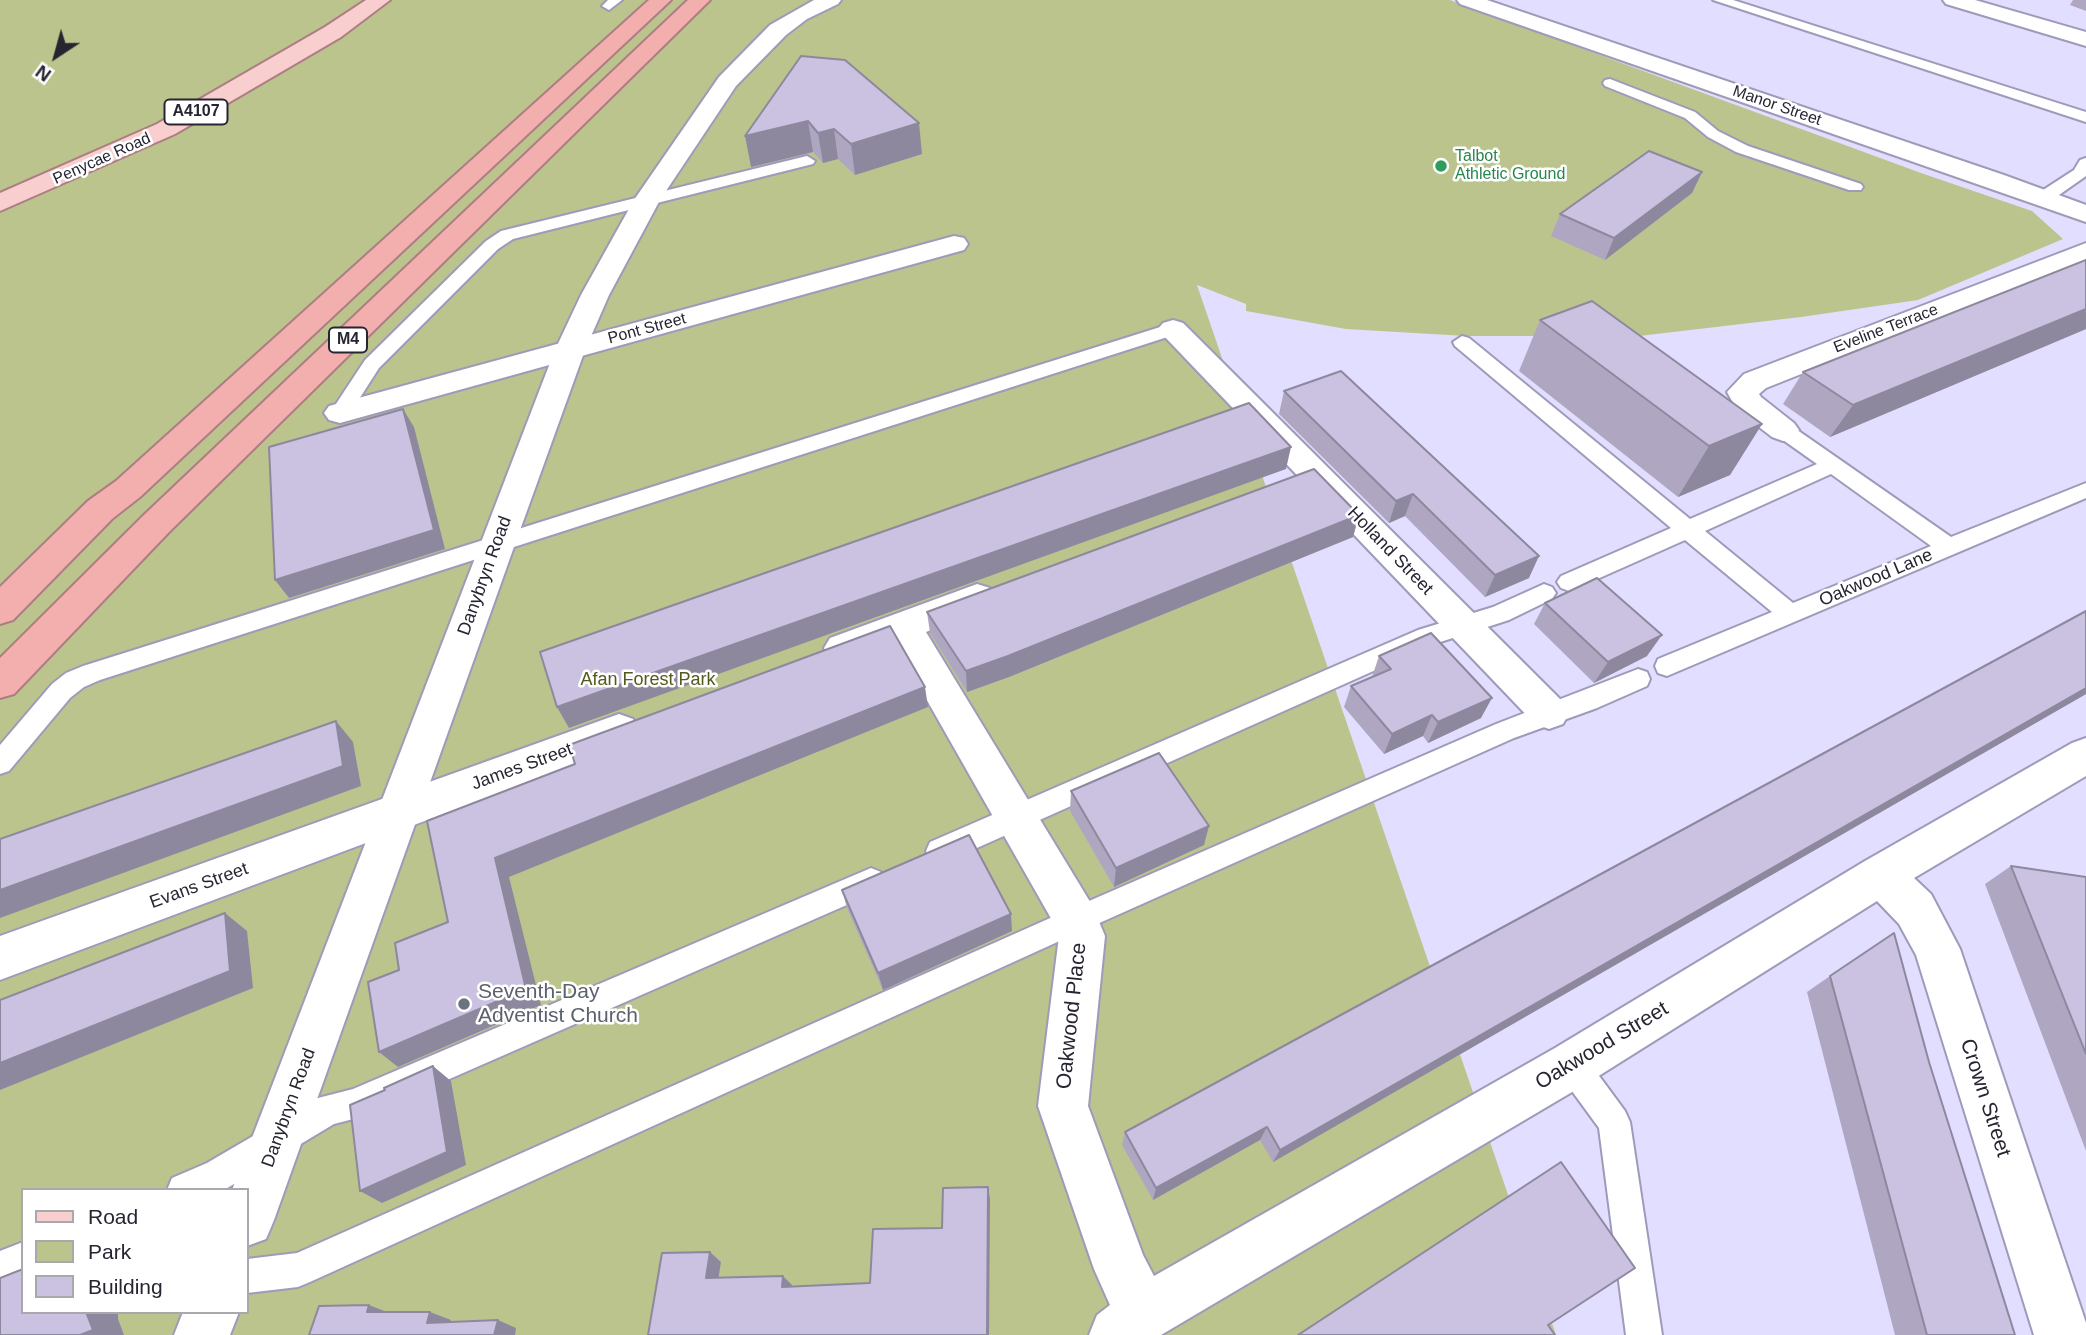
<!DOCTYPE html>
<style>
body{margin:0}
#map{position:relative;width:2086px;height:1335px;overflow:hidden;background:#e2deff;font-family:Arial,sans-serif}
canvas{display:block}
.legend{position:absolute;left:21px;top:1188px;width:228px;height:126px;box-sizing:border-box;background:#fff;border:2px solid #a9a8ad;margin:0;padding:9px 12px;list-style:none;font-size:21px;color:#272532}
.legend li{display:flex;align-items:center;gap:14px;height:35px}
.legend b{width:35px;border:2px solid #a9a8ad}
.north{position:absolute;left:21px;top:21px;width:70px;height:70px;-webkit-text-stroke:5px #fff;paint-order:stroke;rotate:216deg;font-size:19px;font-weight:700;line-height:28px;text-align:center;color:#272532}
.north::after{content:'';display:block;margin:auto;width:24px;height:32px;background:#272532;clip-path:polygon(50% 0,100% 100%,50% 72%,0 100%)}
</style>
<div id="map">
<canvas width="2086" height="1335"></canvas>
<ul class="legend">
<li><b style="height:9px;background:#f8cece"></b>Road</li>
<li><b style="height:19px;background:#bcc48d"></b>Park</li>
<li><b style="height:19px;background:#cbc2e1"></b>Building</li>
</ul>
<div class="north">N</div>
</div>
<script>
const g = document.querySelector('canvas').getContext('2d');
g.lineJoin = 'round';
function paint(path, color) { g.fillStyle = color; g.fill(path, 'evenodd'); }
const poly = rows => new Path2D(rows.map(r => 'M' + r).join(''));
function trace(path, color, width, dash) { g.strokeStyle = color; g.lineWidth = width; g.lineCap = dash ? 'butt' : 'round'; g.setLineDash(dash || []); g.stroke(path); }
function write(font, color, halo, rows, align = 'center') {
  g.font = font + ' Arial,sans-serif'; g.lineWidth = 5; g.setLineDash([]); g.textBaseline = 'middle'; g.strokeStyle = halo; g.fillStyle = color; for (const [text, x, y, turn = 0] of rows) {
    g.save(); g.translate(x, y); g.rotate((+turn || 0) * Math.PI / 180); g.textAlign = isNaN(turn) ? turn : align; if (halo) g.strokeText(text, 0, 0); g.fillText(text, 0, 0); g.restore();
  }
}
paint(poly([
 [0,0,1450,0,1921,173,2032,211,2063,239,1918,300,1801,317,1639,336,1466,336,1346,329,1246,311,1246,304,1197,285,1556,1335,0,1335],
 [23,1190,247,1190,247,1312,23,1312]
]), '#bcc48d');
const service = poly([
 [608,0,622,0,609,10,602,6,608,0],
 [1713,0,1733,0,2086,112,2086,122,1713,0],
 [1610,79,1695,112,1718,131,1748,146,1861,184,1863,187,1861,190,1849,190,1736,152,1708,137,1685,118,1605,86,1603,83,1605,80,1610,79],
 [807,156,815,161,813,164,513,239,498,249,379,368,347,418,340,420,333,418,330,413,365,360,486,241,501,231,807,156],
 [2086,158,2086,176,2049,202,2037,202,2035,198,2037,194,2074,170,2080,160,2086,158],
 [1173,323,1182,329,1180,333,100,680,84,687,70,698,9,771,0,774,0,745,52,684,66,673,83,666,1173,323],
 [1462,336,1469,338,1690,519,1817,464,1776,435,1773,430,1776,425,1783,423,1790,425,1951,537,2086,483,2086,498,1667,676,1658,673,1655,666,1658,659,1772,612,1685,540,1577,588,1569,591,1561,588,1557,582,1561,576,1671,528,1455,346,1453,342,1462,336],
 [1831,474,1931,546,1793,603,1705,531,1831,474],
 [1544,584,1552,587,1556,593,1552,599,1509,620,1434,644,950,860,940,863,930,860,926,851,930,842,1418,630,1493,607,1544,584],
 [1638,669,1647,672,1650,679,1647,686,1597,708,1514,738,1086,929,310,1282,298,1287,247,1293,247,1259,297,1253,1066,911,1496,724,1638,669],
 [871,868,881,872,885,881,881,890,365,1116,334,1124,224,1190,167,1190,172,1178,207,1163,318,1098,353,1089,871,868],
 [1572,1049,1583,1054,1625,1111,1630,1122,1662,1335,1626,1335,1599,1128,1561,1076,1556,1065,1561,1054,1572,1049],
 [23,1242,23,1277,0,1286,0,1251,23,1242]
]);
const minor = poly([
 [1457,0,1487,0,2004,175,2086,205,2086,222,1460,4,1457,0],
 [954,236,964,238,968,244,964,250,340,423,329,420,324,413,329,406,954,236],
 [2086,243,2086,261,1766,388,1759,394,1761,397,1794,423,1799,430,1794,437,1783,441,1772,437,1737,410,1727,392,1744,374,2086,243],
 [1173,320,1183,323,1563,702,1569,713,1563,724,1549,729,1535,724,1163,335,1158,329,1163,323,1173,320],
 [977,584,990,588,995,598,990,608,926,632,1092,905,1105,936,1088,1106,1143,1255,1154,1276,1555,1048,1865,861,2072,743,2086,738,2086,776,1914,878,1931,894,1960,949,2086,1323,2086,1335,2034,1335,1916,955,1899,924,1877,901,1589,1082,1161,1335,1089,1335,1097,1315,1110,1305,1094,1269,1038,1106,1059,936,1057,929,895,644,843,663,830,658,824,648,830,638,977,584],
 [619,714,633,719,639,731,633,743,0,980,0,936,619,714]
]);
const tertiary = poly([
 [814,0,841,0,838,4,807,19,786,35,736,86,660,200,609,295,585,350,515,544,274,1220,266,1239,247,1246,247,1190,232,1190,555,350,581,295,634,200,719,77,770,25,814,0],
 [1943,0,1975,0,2086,32,2086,46,1946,4,1943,0],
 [183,1312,239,1312,230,1335,174,1335,183,1312]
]);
const primary = poly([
 [366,0,390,0,341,37,175,134,0,211,0,193,157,124,325,27,366,0]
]);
const motorway = poly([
 [649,0,671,0,140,497,112,519,13,620,0,624,0,587,88,501,116,481,649,0],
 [688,0,710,0,169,532,14,694,0,698,0,658,145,514,688,0]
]);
trace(service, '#9e9ab9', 4);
trace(minor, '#9e9ab9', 4);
trace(tertiary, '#9e9ab9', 4);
trace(primary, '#ac7e83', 4);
trace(motorway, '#ac7e83', 4);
paint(service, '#fff');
paint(minor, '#fff');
paint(tertiary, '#fff');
paint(primary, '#f8cece');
paint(motorway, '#f3aeae');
paint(poly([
 [2073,0,2086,0,2086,11,2070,5],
 [801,56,922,154,855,175,838,159,823,163,813,152,751,167],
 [1702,172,1692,193,1605,260,1551,236,1560,214],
 [2086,260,2086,329,1830,437,1783,404,1803,372],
 [1540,320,1762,424,1730,475,1678,497,1519,371],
 [1284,391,1529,578,1485,597,1405,516,1389,523,1279,414],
 [1359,515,1353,537,1009,677,967,692,930,633,927,612],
 [1545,603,1647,656,1594,683,1534,624],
 [2086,611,2086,694,1273,1162,1260,1140,1153,1200,1122,1145,1125,1132],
 [1379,656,1481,718,1428,743,1423,736,1384,754,1344,707,1351,686,1372,677],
 [1071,791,1204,845,1114,887,1070,811],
 [2011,866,2086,877,2086,1151,1985,884],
 [842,890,1012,931,883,990,847,908],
 [1830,976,1929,1062,2015,1335,1895,1335,1807,992]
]), '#afa7c2');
paint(poly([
 [808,121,813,152,751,167,745,136],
 [919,123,922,154,855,175,851,144],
 [834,129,838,159,823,163,818,133],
 [1702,172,1692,193,1605,260,1614,238],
 [2086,309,2086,329,1830,437,1853,405],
 [403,409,414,427,445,549,289,598,275,580],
 [1762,424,1730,475,1678,497,1709,446],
 [1291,447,1286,469,569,728,557,707],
 [1413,494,1405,516,1389,523,1396,501],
 [1359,515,1353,537,1009,677,967,692,966,671],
 [1539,556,1529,578,1485,597,1495,575],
 [1662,635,1647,656,1594,683,1608,662],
 [925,687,928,707,509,877,541,1005,398,1067,379,1052,495,858],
 [2086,688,2086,694,1273,1162,1280,1150],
 [1492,698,1481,718,1428,743,1438,722],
 [1432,715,1423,736,1384,754,1392,734],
 [336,721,353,742,361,786,0,918,0,890],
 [1209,826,1204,845,1114,887,1116,868],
 [225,913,247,931,253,988,0,1090,0,1063],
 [1011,914,1012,931,883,990,878,973],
 [433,1066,451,1081,466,1165,382,1203,360,1191],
 [1267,1127,1260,1140,1153,1200,1156,1188],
 [988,1187,990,1199,989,1335,987,1335],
 [710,1252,721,1262,717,1287,706,1278],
 [783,1276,792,1285,791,1295,782,1287],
 [369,1305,392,1314,367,1312],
 [86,1312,118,1312,118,1319,124,1335,80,1335],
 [430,1312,451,1320,448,1331,427,1323],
 [498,1320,516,1328,515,1335,494,1335]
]), '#8e889e');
const building = poly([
 [801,56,845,60,919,123,851,144,834,129,818,133,808,121,745,136,801,56],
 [1649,151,1702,172,1614,238,1560,214,1649,151],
 [2086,260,2086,309,1853,405,1803,372,2086,260],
 [1592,301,1762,424,1709,446,1540,320,1592,301],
 [1341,371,1539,556,1495,575,1413,494,1396,501,1284,391,1341,371],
 [1249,403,1291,447,557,707,540,652,1249,403],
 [403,409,434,530,275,580,269,447,403,409],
 [1314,469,1359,515,1008,656,966,671,927,612,1314,469],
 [1597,578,1662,635,1608,662,1545,603,1597,578],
 [2086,611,2086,688,1280,1150,1267,1127,1156,1188,1125,1132,2086,611],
 [890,626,925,687,495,858,526,989,379,1052,368,982,399,970,395,943,448,922,427,821,575,764,569,745,890,626],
 [1431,633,1492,698,1438,722,1432,715,1392,734,1351,686,1391,669,1379,656,1431,633],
 [336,721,343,766,0,890,0,839,336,721],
 [1159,753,1209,826,1116,868,1071,791,1159,753],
 [969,835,1011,914,878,973,842,890,969,835],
 [2011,866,2086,877,2086,1054,2011,866],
 [225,913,230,971,0,1063,0,1000,225,913],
 [1894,933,1929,1062,2015,1335,1927,1335,1830,976,1894,933],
 [433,1066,447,1152,360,1191,350,1105,385,1090,384,1088,433,1066],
 [1561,1162,1635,1268,1548,1325,1555,1335,1298,1335,1561,1162],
 [988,1187,987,1335,648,1335,662,1253,710,1252,706,1278,783,1276,782,1287,870,1283,873,1229,942,1228,943,1188,988,1187],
 [23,1269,23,1312,86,1312,93,1330,80,1335,0,1335,0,1278,23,1269],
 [369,1305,367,1312,430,1312,427,1323,498,1320,494,1335,309,1335,319,1306,369,1305]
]);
paint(building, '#cbc2e1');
trace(building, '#8e889e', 2);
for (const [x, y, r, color] of [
 [1441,166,7,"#2e9e5b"],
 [464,1004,7,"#6b7280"]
]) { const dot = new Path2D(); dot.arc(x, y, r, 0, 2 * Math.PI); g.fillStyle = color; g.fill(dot); trace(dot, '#fff', 2.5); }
write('16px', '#272532', '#fff', [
 ["Manor Street",1777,106,19],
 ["Penycae Road",102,159,-24],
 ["Pont Street",647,329,-15],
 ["Eveline Terrace",1886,329,-21]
]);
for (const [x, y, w] of [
 [196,112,63],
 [348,340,38]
]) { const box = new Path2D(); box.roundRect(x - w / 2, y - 12.5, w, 25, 5); g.fillStyle = '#fff'; g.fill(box); trace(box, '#272532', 2); }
write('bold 16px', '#272532', null, [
 ["A4107",196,112],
 ["M4",348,340]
]);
write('16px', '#27864d', '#fff', [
 ["Talbot",1455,157],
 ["Athletic Ground",1455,175]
], 'left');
write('18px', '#272532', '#fff', [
 ["Holland Street",1390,551,46],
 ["Danybryn Road",485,576,-70],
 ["Oakwood Lane",1876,578,-23],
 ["James Street",522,767,-20],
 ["Evans Street",199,886,-20],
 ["Danybryn Road",289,1108,-70]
]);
write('18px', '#545a1b', '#fff', [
 ["Afan Forest Park",648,680]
]);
write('21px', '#5b616d', '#fff', [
 ["Seventh-Day",478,992],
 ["Adventist Church",478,1016]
], 'left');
write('21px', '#272532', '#fff', [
 ["Oakwood Place",1072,1016,-84],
 ["Oakwood Street",1602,1046,-31],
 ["Crown Street",1985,1098,72]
]);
</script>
